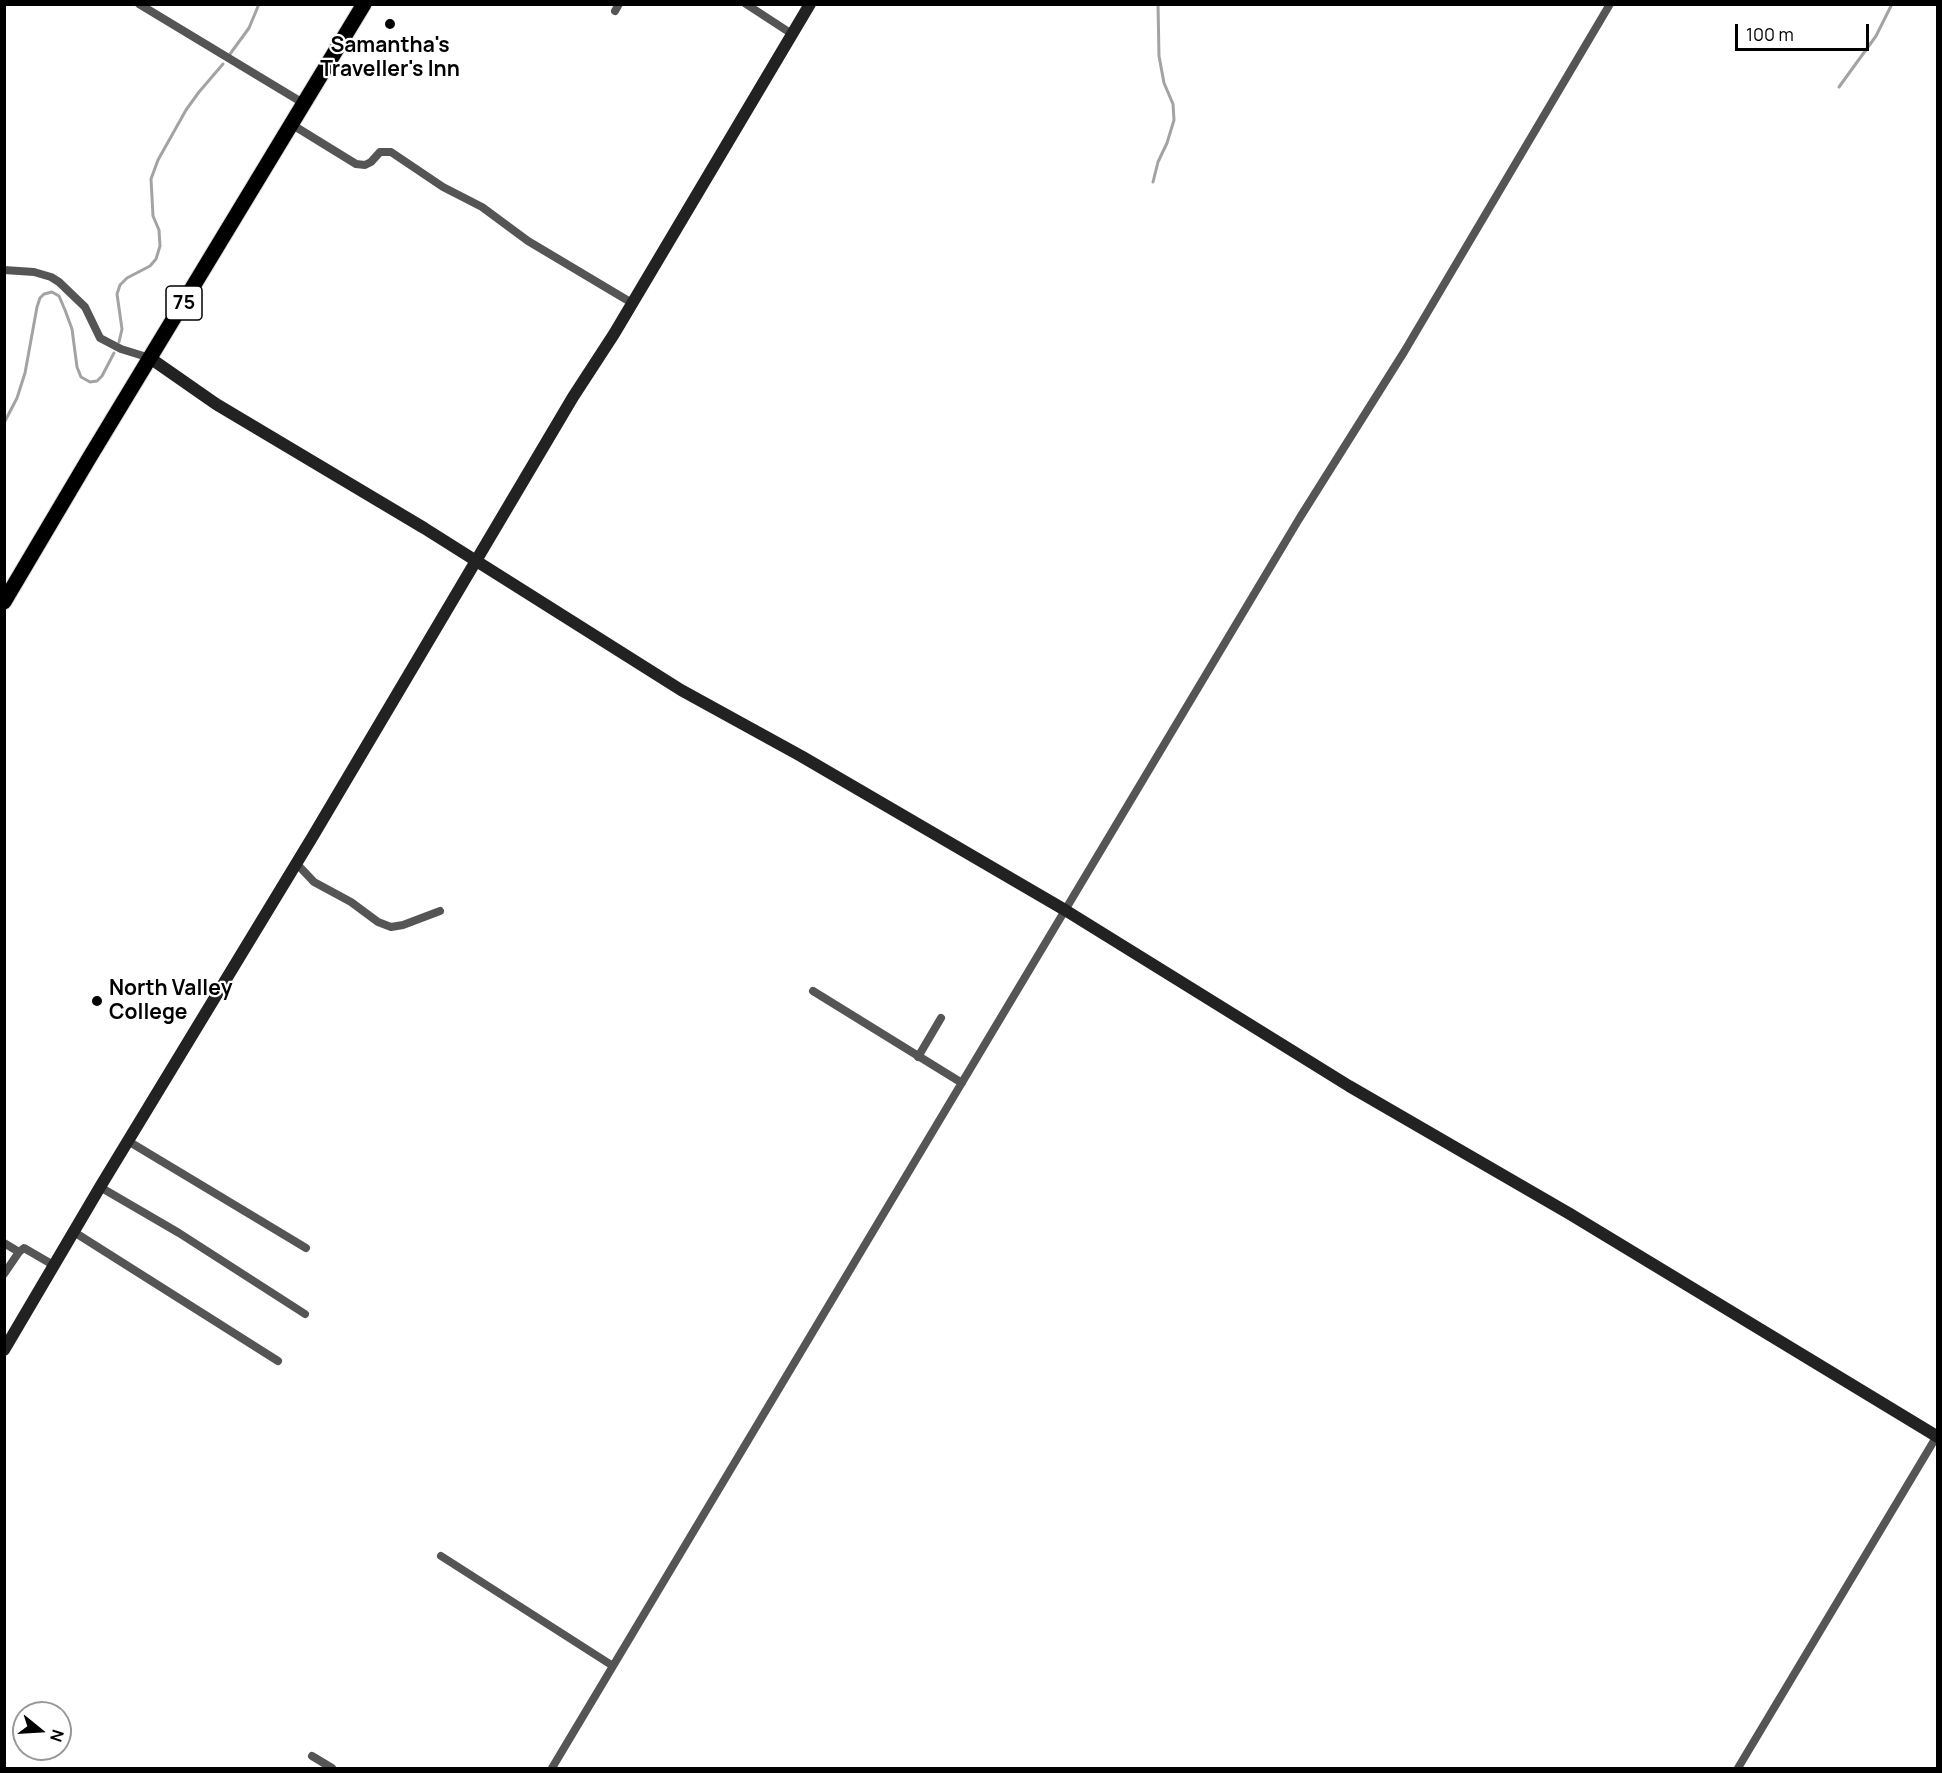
<!DOCTYPE html>
<style>
body{margin:0}
#map{position:relative;width:1942px;height:1773px;overflow:hidden;background:#fff;font-family:Manrope,sans-serif}
canvas{display:block}
.frame{position:absolute;inset:0;border:6px solid #000;pointer-events:none}
.north{position:absolute;left:12px;top:1701px;width:60px;height:60px;box-sizing:border-box;background:#fff;border:2px solid #999;border-radius:50%;rotate:108deg;font-size:16px;font-weight:700;line-height:24px;text-align:center;color:#000}
.north::after{content:'';display:block;margin:auto;width:21px;height:27px;background:#000;clip-path:polygon(50% 0,100% 100%,50% 72%,0 100%)}
.scale{position:absolute;left:1735px;top:24px;width:134px;height:27px;box-sizing:border-box;border:3px solid #000;border-top:0;padding-left:8px;font-size:18px;line-height:21px;white-space:nowrap;color:#000;-webkit-text-stroke:4px #fff;paint-order:stroke}
</style>
<div id="map">
<canvas width="1942" height="1773"></canvas>
<div class="frame"></div>
<div class="north">N</div>
<div class="scale">100 m</div>
</div>
<script>
const g = document.querySelector('canvas').getContext('2d');
g.lineJoin = 'round';
const poly = rows => new Path2D(rows.map(r => 'M' + r).join(''));
function trace(path, color, width, dash) { g.strokeStyle = color; g.lineWidth = width; g.lineCap = dash ? 'butt' : 'round'; g.setLineDash(dash || []); g.stroke(path); }
function write(font, color, halo, rows, align = 'center') {
  g.font = font + ' Manrope,sans-serif'; g.lineWidth = 4.5; g.setLineDash([]); g.textBaseline = 'middle'; g.strokeStyle = halo; g.fillStyle = color; for (const [text, x, y, turn = 0] of rows) {
    g.save(); g.translate(x, y); g.rotate((+turn || 0) * Math.PI / 180); g.textAlign = isNaN(turn) ? turn : align; if (halo) g.strokeText(text, 0, 0); g.fillText(text, 0, 0); g.restore();
  }
}
trace(poly([
 [230,54,249,28,259,4],
 [1839,87,1876,36,1892,4],
 [1153,182,1158,162,1167,143,1174,120,1173,104,1164,83,1159,56,1158,4],
 [119,342,122,329,117,294,120,285,127,278,150,266,156,259,160,246,159,230,153,216,152,197,151,179,158,160,186,110,199,92,223,64],
 [4,423,17,398,25,373,37,307,40,298,44,294,52,292,59,296,65,310,72,329,77,367,81,377,90,382,97,381,102,376,114,353]
]), '#a3a3a3', 3);
const highway = poly([
 [4,602,88,460,364,4]
]);
trace(highway, '#dbdbdb', 17);
trace(poly([
 [139,4,303,103],
 [746,4,792,34],
 [615,11,619,4],
 [291,124,356,164,365,165,371,162,380,152,391,152,443,187,482,207,528,241,632,303],
 [4,270,34,272,51,277,59,282,85,307,100,338,121,349,150,358],
 [296,863,314,882,351,902,378,922,391,927,403,925,440,911],
 [813,991,962,1083],
 [918,1057,941,1018],
 [128,1141,306,1248],
 [100,1187,179,1233,305,1314],
 [74,1232,278,1361],
 [4,1243,19,1252],
 [4,1274,19,1252,24,1248,55,1266],
 [441,1556,613,1666],
 [312,1756,332,1768],
 [552,1768,1299,519,1404,352,1610,4],
 [1738,1768,1938,1434]
]), '#555', 8);
trace(poly([
 [150,358,216,404,424,528,681,690,801,756,1065,910,1349,1086,1570,1214,1938,1437],
 [4,1350,100,1187,313,836,573,397,614,334,810,4]
]), '#222', 12);
trace(highway, '#000', 15);
for (const [x, y, r, color] of [
 [390,24,6,"#000"],
 [97,1001,6,"#000"]
]) { const dot = new Path2D(); dot.arc(x, y, r, 0, 2 * Math.PI); g.fillStyle = color; g.fill(dot); trace(dot, '#fff', 2); }
for (const [x, y, w] of [
 [184,303,36]
]) { const box = new Path2D(); box.roundRect(x - w / 2, y - 17, w, 34, 4.5); g.fillStyle = '#fff'; g.fill(box); trace(box, '#000', 1.5); }
write('bold 20px', '#000', null, [
 ["75",184,303]
]);
write('bold 21px', '#000', '#fff', [
 ["Samantha's",390,46],
 ["Traveller's Inn",390,70],
 ["North Valley",109,989,"left"],
 ["College",109,1013,"left"]
]);
</script>
